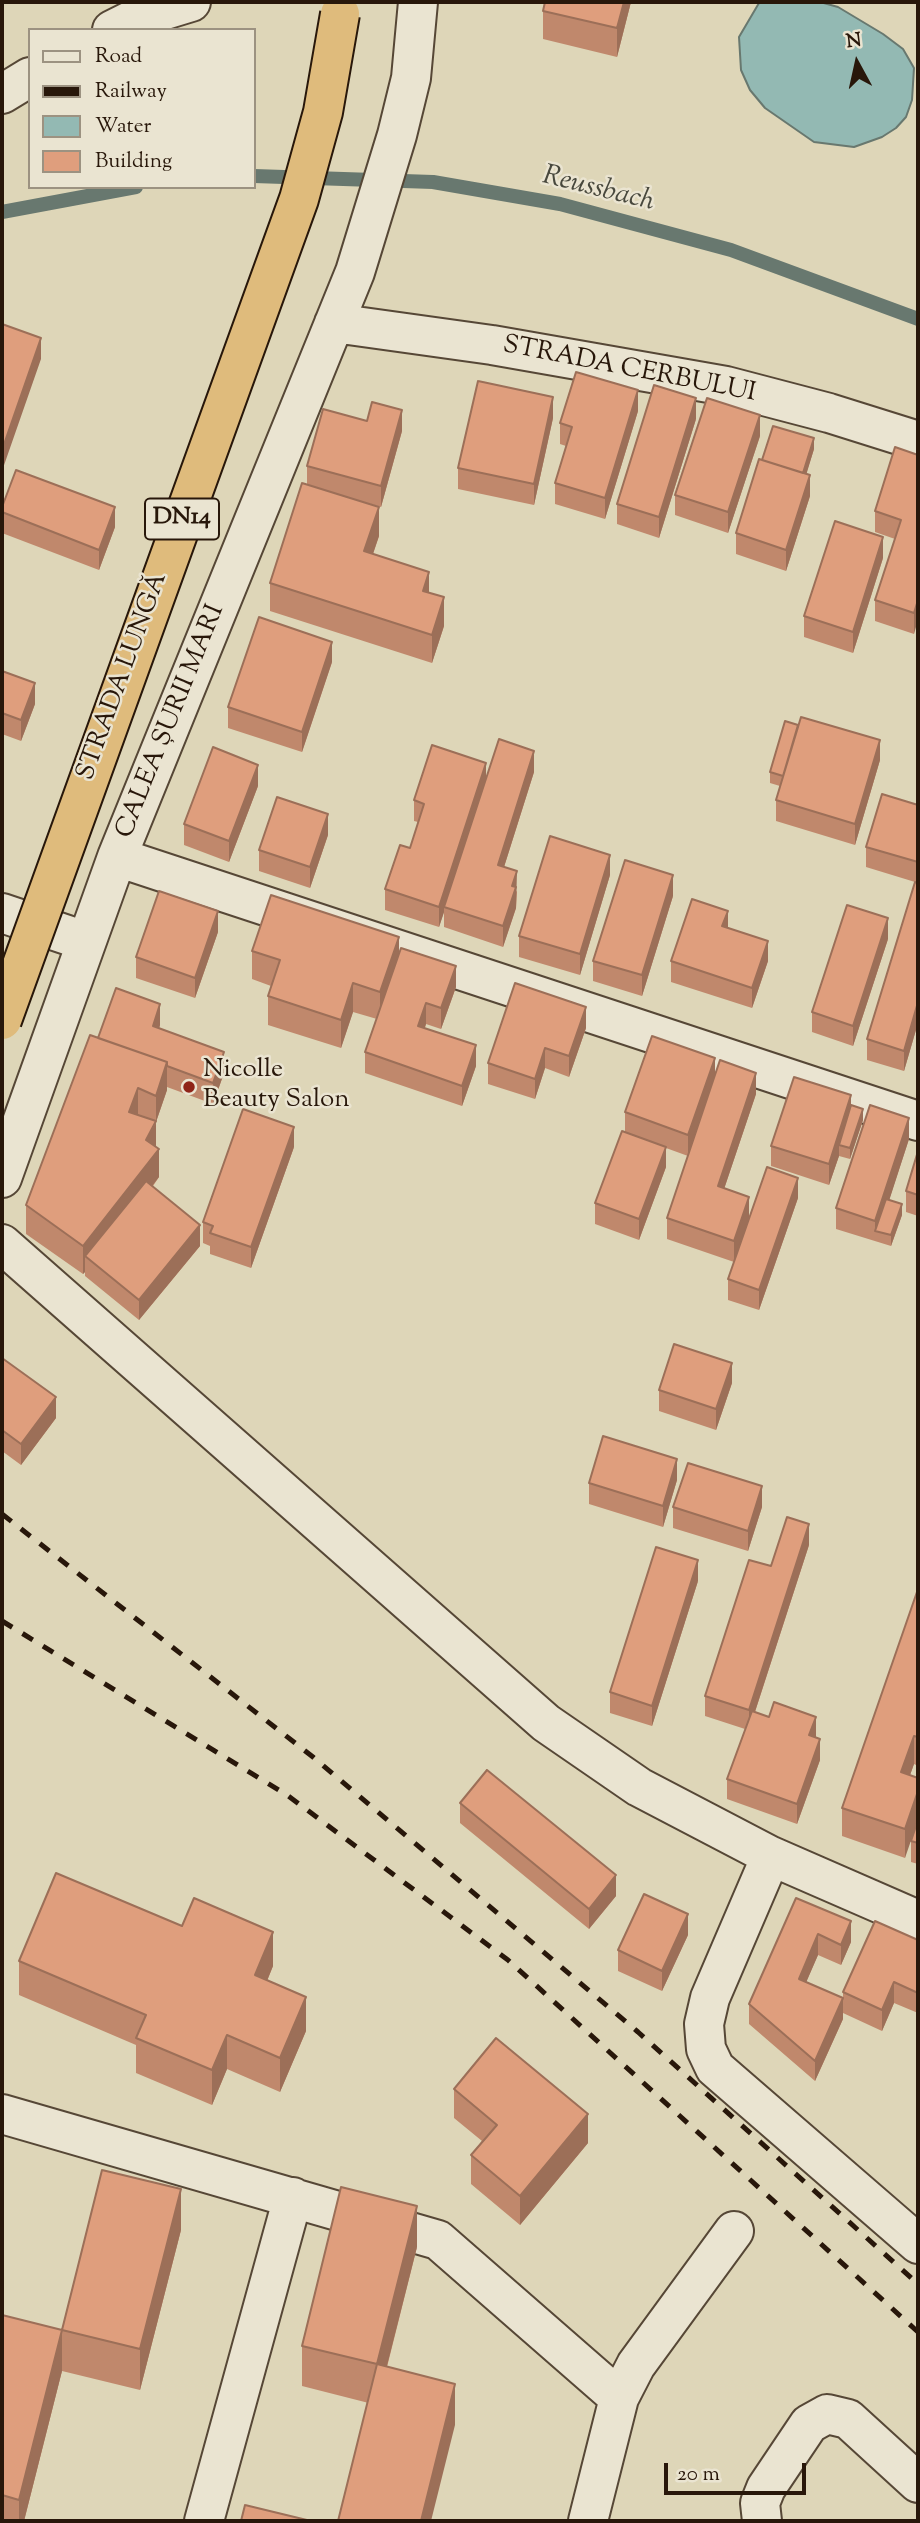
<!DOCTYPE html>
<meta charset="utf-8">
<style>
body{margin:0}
#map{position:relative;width:920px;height:2523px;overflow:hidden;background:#ded6b8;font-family:"Sorts Mill Goudy",serif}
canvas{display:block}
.frame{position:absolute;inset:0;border:4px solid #28170a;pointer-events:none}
.legend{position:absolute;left:28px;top:28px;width:228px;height:161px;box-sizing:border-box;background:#eae4d1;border:2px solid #9c9281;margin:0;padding:9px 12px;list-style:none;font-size:21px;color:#28170a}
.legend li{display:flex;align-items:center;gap:14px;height:35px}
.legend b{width:35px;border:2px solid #9c9281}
.north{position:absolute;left:822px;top:28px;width:70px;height:70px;-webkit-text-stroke:5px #eae4d1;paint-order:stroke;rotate:352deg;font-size:19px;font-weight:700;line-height:28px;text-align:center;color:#28170a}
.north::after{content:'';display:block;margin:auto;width:24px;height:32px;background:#28170a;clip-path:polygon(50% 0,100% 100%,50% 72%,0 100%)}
.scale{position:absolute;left:664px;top:2463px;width:142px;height:32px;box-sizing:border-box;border:4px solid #28170a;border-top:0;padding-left:9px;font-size:21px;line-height:24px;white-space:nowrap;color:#28170a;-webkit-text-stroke:5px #eae4d1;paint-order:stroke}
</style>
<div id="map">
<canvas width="920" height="2523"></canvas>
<div class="frame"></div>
<ul class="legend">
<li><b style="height:9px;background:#eae4d1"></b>Road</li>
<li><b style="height:9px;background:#28170a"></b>Railway</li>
<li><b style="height:19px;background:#93b9b3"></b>Water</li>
<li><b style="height:19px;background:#df9e7d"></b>Building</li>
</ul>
<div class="north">N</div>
<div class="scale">20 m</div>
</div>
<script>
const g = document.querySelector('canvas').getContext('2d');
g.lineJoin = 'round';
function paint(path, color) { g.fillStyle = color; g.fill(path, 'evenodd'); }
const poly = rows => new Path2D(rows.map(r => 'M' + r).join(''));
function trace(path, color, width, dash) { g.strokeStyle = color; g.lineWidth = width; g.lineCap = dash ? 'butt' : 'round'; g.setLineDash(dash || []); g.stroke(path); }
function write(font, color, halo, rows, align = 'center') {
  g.font = font + ' "Sorts Mill Goudy",serif'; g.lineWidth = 5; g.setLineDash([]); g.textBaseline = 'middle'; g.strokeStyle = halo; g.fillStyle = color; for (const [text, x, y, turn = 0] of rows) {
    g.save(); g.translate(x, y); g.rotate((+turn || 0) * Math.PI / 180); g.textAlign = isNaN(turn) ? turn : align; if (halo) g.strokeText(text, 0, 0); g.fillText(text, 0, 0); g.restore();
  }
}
const water = poly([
 [820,2,838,7,883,34,903,49,914,68,912,100,906,117,896,128,882,137,854,147,814,142,765,108,750,90,741,70,739,37,759,3,820,2]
]);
paint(water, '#93b9b3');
trace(water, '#68786f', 2);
trace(poly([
 [254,176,433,182,560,204,731,250,918,319],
 [2,212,136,187]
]), '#68786f', 14);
const minor = poly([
 [112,30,132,20,191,2],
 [2,94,30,77],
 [334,323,492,345,726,386,829,413,918,441],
 [117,857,918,1121],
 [2,913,85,941],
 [2,1178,117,857,355,272,397,135,411,78,418,2],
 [2,1244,546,1723,639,1787,771,1856,918,1920],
 [771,1856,710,1998,704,2024,706,2049,715,2068,918,2244],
 [2,2114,438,2240,619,2398,588,2521],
 [619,2398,636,2365,734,2231],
 [204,2521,293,2197],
 [762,2521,760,2503,766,2488,809,2424,827,2414,848,2419,918,2483]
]);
trace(minor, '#564736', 42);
trace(minor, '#eae4d1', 38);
trace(poly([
 [2,1514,313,1757,638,2032,918,2284],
 [2,1621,287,1795,508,1960,918,2332]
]), '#28170a', 5, [12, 12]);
const majorBridge = poly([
 [2,1020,299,199,323,112,340,14]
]);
trace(majorBridge, '#28170a', 42, []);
trace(majorBridge, '#dfbb7c', 38);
paint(poly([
 [631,2,617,57,543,39,543,11],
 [638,411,605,519,555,504,555,483,566,446,560,444,560,423],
 [553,418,534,505,458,489,458,468],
 [696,419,659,538,617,524,617,504],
 [402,431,381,507,357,500,379,536,373,554,429,593,444,626,432,663,270,611,270,583,307,485,307,466],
 [760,436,728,533,675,515,675,495],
 [814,449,806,474,810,496,786,571,736,554,736,533,762,460],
 [918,455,914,634,875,621,875,600,895,539,875,532,875,511],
 [2,507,115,527,99,570,2,533],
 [883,558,853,653,804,637,804,616],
 [332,662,302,752,228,728,228,707],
 [2,671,35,704,21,741,2,734],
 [798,725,880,760,855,845,776,821,776,800,780,786,770,783,770,772],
 [534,772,504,867,517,892,516,908,503,947,444,927,444,912,439,927,385,910,385,889,410,848,418,822,414,821,414,800,486,778],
 [258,786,229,862,184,845,184,824],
 [918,805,918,1023,904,1071,867,1060,867,1039,915,882,866,867,866,847],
 [328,835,310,888,259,871,259,850],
 [610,875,580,975,519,957,519,936],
 [673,896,642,996,593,981,593,961],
 [728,927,768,961,752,1008,671,982,671,961],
 [218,932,195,998,136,978,136,957],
 [888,939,853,1046,812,1032,812,1012],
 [252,951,399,955,456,987,441,1029,426,1024,425,1028,476,1066,462,1106,365,1073,365,1052,377,1019,353,1012,341,1048,268,1025,268,996,271,986,252,979],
 [160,1025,159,1029,224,1073,213,1104,167,1087,167,1090,156,1122,156,1147,159,1177,153,1186,200,1246,139,1320,85,1276,85,1272,83,1274,26,1234,26,1205,98,1038],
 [586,1028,569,1077,545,1068,535,1099,488,1084,488,1063],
 [715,1074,756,1094,724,1189,749,1218,798,1198,759,1310,728,1300,728,1279,734,1262,667,1239,667,1218,688,1156,666,1148,666,1167,639,1240,595,1224,595,1203,625,1132,625,1112],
 [851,1105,863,1120,850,1159,839,1156,829,1185,771,1166,771,1146],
 [909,1139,889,1200,902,1215,891,1246,836,1229,836,1208],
 [294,1147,251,1268,210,1254,210,1246,203,1243,203,1222],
 [918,1151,918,1216,906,1212,906,1191],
 [2,1358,56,1418,21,1465,2,1451],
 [732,1383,716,1430,659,1411,659,1390],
 [677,1480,663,1527,589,1504,589,1483],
 [673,1507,762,1507,748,1551,673,1528],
 [809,1545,755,1712,816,1738,820,1760,797,1824,727,1799,727,1779,745,1729,705,1716,705,1696,771,1566],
 [698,1581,652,1726,610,1713,610,1692],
 [918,1589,918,1766,914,1764,910,1775,905,1858,842,1836,842,1808],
 [460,1803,616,1896,589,1929,460,1823],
 [918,1820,918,1864,911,1862,911,1841],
 [796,1898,851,1942,841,1965,818,1955,806,1982,843,2019,815,2081,749,2024,749,2004],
 [688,1935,662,1991,618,1971,618,1950],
 [918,1940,918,2013,894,2003,882,2031,843,2013,843,1992],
 [19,1961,273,1966,267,1981,306,2031,280,2092,227,2069,212,2105,136,2073,136,2045,19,1995],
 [918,2045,918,2069,917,2069,917,2048],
 [454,2089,588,2143,520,2225,471,2184,471,2155,482,2141,454,2118],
 [181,2230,140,2390,62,2371,24,2521,2,2521,2,2315,62,2330],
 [417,2247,387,2367,455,2425,302,2386,302,2346]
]), '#c0886c');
paint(poly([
 [624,2,631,2,617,57,617,28],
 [41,338,41,359,2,471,2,450],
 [638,390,638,411,605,519,605,498],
 [553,397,553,418,534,505,534,484],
 [696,398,696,419,659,538,659,517],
 [402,410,402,431,381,507,381,486],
 [760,415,760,436,728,533,728,512],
 [814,438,814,449,801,492,801,481],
 [810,475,810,496,786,571,786,550],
 [115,507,115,527,99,570,99,550],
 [379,507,379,536,364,580,364,551],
 [883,537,883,558,853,653,853,632],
 [429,572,429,601,423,591],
 [444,597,444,626,432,663,432,635],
 [918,600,918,620,914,634,914,613],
 [332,642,332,662,302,752,302,732],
 [35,683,35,704,21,741,21,720],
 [880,740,880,760,855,845,855,824],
 [534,751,534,772,498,886,498,865],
 [486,763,486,784,444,907,444,912,439,927,439,907],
 [258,765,258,786,229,862,229,841],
 [328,814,328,835,310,888,310,867],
 [610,855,610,875,580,975,580,954],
 [517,871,516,908,503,947,503,926,512,886],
 [673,875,673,896,642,996,642,975],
 [218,911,218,932,195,998,195,978],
 [728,911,728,931,722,926],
 [888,918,888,939,853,1046,853,1026],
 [399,937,399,966,380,1021,380,992],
 [768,941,768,961,752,1008,752,988],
 [456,966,456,987,441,1029,441,1008],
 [353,983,353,1012,341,1048,341,1020],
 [918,1002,918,1023,904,1071,904,1051],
 [426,1003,426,1024,418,1046,418,1026],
 [160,1004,160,1025,153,1047,153,1026],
 [586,1007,586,1028,569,1077,569,1056],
 [476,1045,476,1066,462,1106,462,1086],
 [545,1048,545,1068,535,1099,535,1079],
 [224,1052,224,1073,213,1104,213,1083],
 [715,1058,715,1079,688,1156,688,1135],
 [167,1062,167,1090,156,1122,156,1150,159,1149,159,1177,93,1262,85,1256,85,1272,83,1274,83,1246,156,1123,156,1096],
 [756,1073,756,1094,718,1207,718,1186],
 [138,1088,138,1117,129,1112],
 [851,1095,851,1116,839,1145,839,1156,829,1185,829,1164],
 [863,1109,863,1120,850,1159,850,1148],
 [909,1118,909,1139,879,1232,875,1231,875,1221],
 [294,1127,294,1147,251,1268,251,1247],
 [666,1147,666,1167,639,1240,639,1219],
 [798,1178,798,1198,759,1310,759,1290],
 [749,1197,749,1218,734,1262,734,1241],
 [902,1204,902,1215,891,1246,891,1235],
 [200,1225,200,1246,139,1320,139,1300],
 [732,1363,732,1383,716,1430,716,1409],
 [56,1397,56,1418,21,1465,21,1444],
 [677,1459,677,1480,663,1527,663,1506],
 [762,1486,762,1507,748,1551,748,1531],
 [809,1524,809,1545,749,1730,749,1710],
 [698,1560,698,1581,652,1726,652,1706],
 [816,1717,816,1738,809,1735],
 [914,1736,914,1764,901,1800,901,1772],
 [820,1739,820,1760,797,1824,797,1804],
 [918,1791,918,1820,905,1858,905,1829],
 [616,1875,616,1896,589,1929,589,1909],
 [688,1914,688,1935,662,1991,662,1971],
 [851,1921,851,1942,841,1965,841,1945],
 [273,1932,273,1966,255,2010,255,1975],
 [818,1934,818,1955,799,1999,799,1979],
 [894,1982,894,2003,882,2031,882,2010],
 [306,1997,306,2031,280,2092,280,2058],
 [843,1998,843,2019,815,2081,815,2061],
 [227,2035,227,2069,212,2105,212,2070],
 [588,2114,588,2143,520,2225,520,2196],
 [181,2189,181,2230,140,2390,140,2349],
 [417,2206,417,2247,377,2405,377,2364],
 [62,2330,62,2371,24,2521,19,2521,19,2500],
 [455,2384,455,2425,431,2521,421,2521]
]), '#9c6f58');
const building = poly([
 [545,2,624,2,617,28,543,11,545,2],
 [2,324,41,338,2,450,2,324],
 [576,372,638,390,605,498,555,483,572,427,560,423,576,372],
 [478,381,553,397,534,484,458,468,478,381],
 [654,385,696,398,659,517,617,504,654,385],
 [707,398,760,415,728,512,675,495,707,398],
 [372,402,402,410,381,486,307,466,323,409,367,421,372,402],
 [773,426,814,438,803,473,762,460,773,426],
 [895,447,918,455,918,600,914,613,875,600,901,520,875,511,895,447],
 [759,459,810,475,786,550,736,533,759,459],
 [16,470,115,507,99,550,2,512,2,507,16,470],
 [302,483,379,507,364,551,429,572,423,591,444,597,432,635,270,583,302,483],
 [835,521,883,537,853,632,804,616,835,521],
 [259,617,332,642,302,732,228,707,259,617],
 [2,671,35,683,21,720,2,713,2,671],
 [801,717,880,740,855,824,776,800,801,717],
 [785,721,798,725,783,776,770,772,785,721],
 [499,739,534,751,498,865,517,871,512,886,516,887,503,926,444,907,499,739],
 [432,745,486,763,439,907,385,889,400,845,410,848,424,804,414,800,432,745],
 [213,747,258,765,229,841,184,824,213,747],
 [882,794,918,805,918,862,866,847,882,794],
 [277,797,328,814,310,867,259,850,277,797],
 [550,836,610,855,580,954,519,936,550,836],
 [625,860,673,875,642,975,593,961,625,860],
 [915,882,918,883,918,1002,904,1051,867,1039,915,882],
 [159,891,218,911,195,978,136,957,159,891],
 [271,895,399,937,380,992,353,983,341,1020,268,996,280,960,252,951,271,895],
 [692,899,728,911,722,926,768,941,752,988,671,961,692,899],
 [847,905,888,918,853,1026,812,1012,847,905],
 [401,948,456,966,441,1008,426,1003,418,1026,476,1045,462,1086,365,1052,401,948],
 [515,983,586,1007,569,1056,545,1048,535,1079,488,1063,515,983],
 [116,988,160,1004,153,1026,224,1052,213,1083,167,1066,167,1062,98,1038,116,988],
 [90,1035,167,1062,156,1096,138,1088,129,1112,156,1121,146,1140,159,1149,83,1246,26,1205,90,1035],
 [652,1036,715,1058,688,1135,625,1112,652,1036],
 [720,1060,756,1073,718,1186,749,1197,734,1241,667,1218,720,1060],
 [794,1077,851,1095,829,1164,771,1146,794,1077],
 [851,1105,863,1109,850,1148,839,1145,851,1105],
 [870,1105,909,1118,875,1221,836,1208,870,1105],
 [243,1109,294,1127,251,1247,210,1233,213,1226,203,1222,243,1109],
 [622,1131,666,1147,639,1219,595,1203,622,1131],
 [918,1151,918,1195,906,1191,918,1151],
 [767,1167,798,1178,759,1290,728,1279,767,1167],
 [146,1181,200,1225,139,1300,85,1256,146,1181],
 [886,1199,902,1204,891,1235,875,1231,886,1199],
 [674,1344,732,1363,716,1409,659,1390,674,1344],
 [2,1358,56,1397,21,1444,2,1430,2,1358],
 [603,1436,677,1459,663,1506,589,1483,603,1436],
 [688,1463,762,1486,748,1531,673,1507,688,1463],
 [787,1517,809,1524,749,1710,705,1696,749,1560,771,1566,787,1517],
 [656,1547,698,1560,652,1706,610,1692,656,1547],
 [918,1589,918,1737,914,1736,901,1772,918,1778,918,1791,905,1829,842,1808,918,1589],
 [774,1702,816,1717,809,1735,820,1739,797,1804,727,1779,752,1711,769,1717,774,1702],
 [487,1770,616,1875,589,1909,460,1803,487,1770],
 [918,1820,918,1843,911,1841,918,1820],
 [56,1873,182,1926,194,1898,273,1932,255,1975,306,1997,280,2058,227,2035,212,2070,136,2038,146,2015,19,1961,56,1873],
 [644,1894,688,1914,662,1971,618,1950,644,1894],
 [796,1898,851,1921,841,1945,818,1934,799,1979,843,1998,815,2061,749,2004,796,1898],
 [875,1921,918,1940,918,1993,894,1982,882,2010,843,1992,875,1921],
 [496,2038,588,2114,520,2196,471,2155,497,2125,454,2089,496,2038],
 [102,2170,181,2189,140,2349,62,2330,102,2170],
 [341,2187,417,2206,377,2364,455,2384,421,2521,338,2521,377,2364,302,2346,341,2187],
 [2,2315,62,2330,19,2500,2,2495,2,2315],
 [245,2505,311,2521,241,2521,245,2505]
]);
paint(building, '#df9e7d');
trace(building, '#9c6f58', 2);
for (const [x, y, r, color] of [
 [189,1087,7,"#8f2418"]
]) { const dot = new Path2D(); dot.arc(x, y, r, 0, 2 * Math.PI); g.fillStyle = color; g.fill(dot); trace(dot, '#eae4d1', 2.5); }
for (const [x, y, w] of [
 [182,519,74]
]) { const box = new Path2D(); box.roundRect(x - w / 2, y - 20.5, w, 41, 5); g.fillStyle = '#eae4d1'; g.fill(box); trace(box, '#28170a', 2); }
write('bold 24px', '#28170a', null, [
 ["DN14",182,519]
]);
write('26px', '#28170a', '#eae4d1', [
 ["STRADA CERBULUI",629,371,11],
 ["STRADA LUNGĂ",124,677,-70],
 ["CALEA ȘURII MARI",172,722,-68]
]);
write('26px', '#28170a', '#eae4d1', [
 ["Nicolle",203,1072],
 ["Beauty Salon",203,1102]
], 'left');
write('italic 28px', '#48483d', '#eae4d1', [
 ["Reussbach",598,191,14]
]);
</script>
